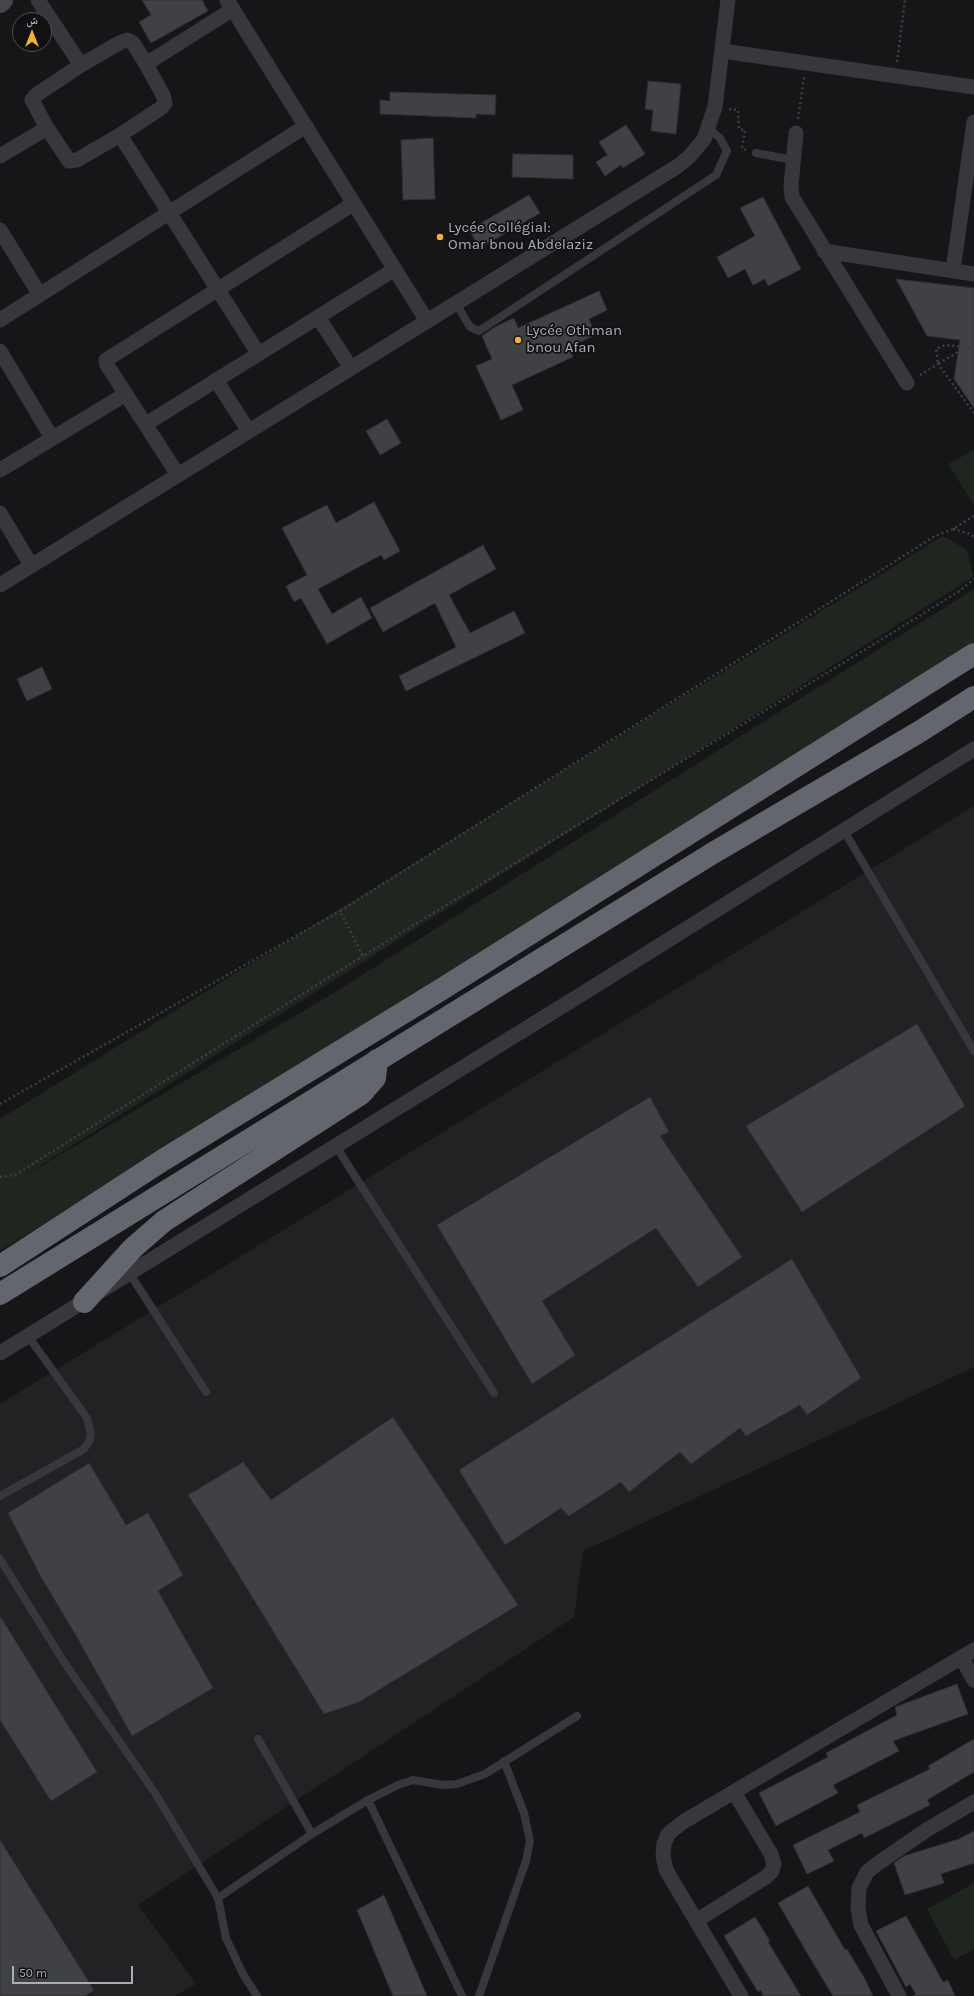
<!DOCTYPE html>
<meta charset="utf-8">
<style>
body{margin:0}
#map{position:relative;width:974px;height:1996px;overflow:hidden;background:#161618;font-family:Karla,"Noto Naskh Arabic",sans-serif}
canvas{display:block}
.north{position:absolute;left:12px;top:12px;width:40px;height:40px;box-sizing:border-box;background:#111113;border:1px solid #4d4f55;border-radius:50%;rotate:0deg;font-size:11px;font-weight:700;line-height:16px;text-align:center;color:#a8adb8}
.north::after{content:'';display:block;margin:auto;width:14px;height:18px;background:#f2b134;clip-path:polygon(50% 0,100% 100%,50% 72%,0 100%)}
.scale{position:absolute;left:12px;top:1966px;width:121px;height:18px;box-sizing:border-box;border:2px solid #a8adb8;border-top:0;padding-left:5px;font-size:12px;line-height:14px;white-space:nowrap;color:#a8adb8;-webkit-text-stroke:3px #111113;paint-order:stroke}
</style>
<div id="map">
<canvas width="974" height="1996"></canvas>
<div class="north">ش</div>
<div class="scale">50 m</div>
</div>
<script>
const g = document.querySelector('canvas').getContext('2d');
g.lineJoin = 'round';
function paint(path, color) { g.fillStyle = color; g.fill(path, 'evenodd'); }
const poly = rows => new Path2D(rows.map(r => 'M' + r).join(''));
function trace(path, color, width, dash) { g.strokeStyle = color; g.lineWidth = width; g.lineCap = dash ? 'butt' : 'round'; g.setLineDash(dash || []); g.stroke(path); }
function write(font, color, halo, rows, align = 'center') {
  g.font = font + ' Karla,sans-serif'; g.lineWidth = 3.5; g.setLineDash([]); g.textBaseline = 'middle'; g.strokeStyle = halo; g.fillStyle = color; for (const [text, x, y, turn = 0] of rows) {
    g.save(); g.translate(x, y); g.rotate((+turn || 0) * Math.PI / 180); g.textAlign = isNaN(turn) ? turn : align; if (halo) g.strokeText(text, 0, 0); g.fillText(text, 0, 0); g.restore();
  }
}
paint(poly([
 [974,806,974,1367,583,1551,574,1617,138,1905,196,1984,175,1996,0,1996,0,1404]
]), '#222225');
paint(poly([
 [974,450,974,505,948,464],
 [943,536,967,550,973,577,19,1179,332,994,974,589,974,642,352,1034,0,1251,0,1119],
 [974,1883,974,1949,954,1960,927,1909]
]), '#1e261f');
const building = poly([
 [142,0,202,0,208,11,151,43,139,22,151,15,142,0],
 [648,81,681,84,676,134,651,131,653,110,645,109,648,81],
 [390,92,496,95,495,115,476,114,476,118,380,114,380,100,390,101,390,92],
 [626,125,645,154,623,168,621,165,605,176,596,162,605,156,608,156,599,142,626,125],
 [433,138,435,199,403,200,401,140,433,138],
 [513,154,573,155,573,179,512,177,513,154],
 [529,195,540,213,480,248,469,230,529,195],
 [763,197,801,269,768,286,765,279,753,285,745,269,728,278,717,257,755,236,740,208,763,197],
 [896,279,974,288,974,408,954,379,960,340,927,336,896,279],
 [599,291,607,310,589,319,596,335,569,347,573,357,512,385,523,410,501,420,476,366,492,359,482,336,495,327,514,318,518,328,599,291],
 [387,419,401,443,380,455,366,431,387,419],
 [374,502,400,551,384,560,381,555,318,589,332,614,361,597,372,618,327,644,301,598,294,602,286,586,307,575,282,528,327,505,336,523,374,502],
 [483,545,496,569,449,595,470,633,514,611,525,633,406,691,399,676,456,647,435,603,383,632,370,608,483,545],
 [42,667,52,689,27,701,17,679,42,667],
 [917,1024,965,1106,802,1212,746,1126,917,1024],
 [650,1097,669,1132,660,1136,742,1257,698,1287,656,1228,542,1301,575,1355,532,1384,437,1225,650,1097],
 [792,1259,861,1378,807,1415,800,1405,746,1436,740,1428,691,1464,680,1452,629,1492,621,1482,569,1516,561,1508,505,1545,459,1470,792,1259],
 [393,1417,518,1605,359,1702,324,1714,216,1538,188,1495,243,1462,271,1500,393,1417],
 [89,1463,126,1525,148,1513,183,1575,158,1591,213,1688,132,1736,78,1639,40,1575,8,1513,89,1463],
 [0,1616,97,1772,51,1801,0,1720,0,1616],
 [957,1684,968,1714,893,1741,899,1751,833,1785,838,1793,776,1826,759,1793,828,1757,826,1753,897,1715,895,1707,898,1706,957,1684],
 [974,1739,974,1772,927,1800,930,1805,864,1838,862,1833,828,1850,834,1861,807,1874,793,1845,860,1812,857,1805,930,1769,928,1766,974,1739],
 [974,1831,974,1863,941,1874,944,1883,905,1895,894,1863,904,1856,959,1839,974,1831],
 [0,1840,94,1990,85,1996,0,1996,0,1840],
 [808,1886,845,1950,847,1949,865,1979,873,1996,833,1996,813,1963,778,1903,808,1886],
 [384,1895,427,1996,393,1996,357,1910,384,1895],
 [906,1916,943,1982,948,1980,955,1996,913,1996,916,1995,910,1984,906,1987,876,1931,906,1916],
 [755,1917,770,1941,768,1942,801,1996,763,1996,761,1990,758,1992,724,1936,755,1917]
]);
paint(building, '#404145');
trace(building, '#303034', 1);
trace(poly([
 [897,62,905,0],
 [729,109,738,110,739,129,745,130,742,148,746,150],
 [798,119,804,77],
 [966,347,938,364,936,349,945,345,974,348],
 [920,375,938,364,974,413],
 [974,516,953,529,935,536,340,911,363,956,884,638,958,592,974,579],
 [953,529,970,534,974,537],
 [0,1104,340,911],
 [0,1177,15,1175,363,956]
]), '#3d3f44', 2.5, [2, 3]);
trace(poly([
 [756,153,793,160],
 [456,303,470,327,479,331,716,175,727,151,720,138,708,128],
 [843,829,974,1051],
 [335,1145,494,1393],
 [130,1274,206,1392],
 [0,1496,84,1449,89,1442,91,1435,87,1418,28,1336],
 [0,1559,64,1662,155,1793,218,1898,226,1938,243,1974,257,1996],
 [258,1739,312,1834],
 [368,1800,462,1996],
 [218,1898,312,1834,368,1800,398,1785,413,1780,443,1785,457,1784,485,1774,577,1716],
 [479,1996,526,1861,530,1841,524,1813,504,1761]
]), '#37383d', 8);
trace(poly([
 [38,0,81,65],
 [227,0,427,321],
 [127,40,133,43,146,64,163,95,165,103,161,108,120,135,77,160,69,161,47,128,32,100,36,95,81,65,121,42,127,40],
 [722,51,974,87],
 [146,64,233,9],
 [796,133,791,186,792,197,907,383],
 [120,135,258,353],
 [0,156,47,128],
 [0,230,40,295],
 [824,251,974,274],
 [953,270,974,122],
 [318,317,351,368],
 [0,320,306,126],
 [0,351,52,438],
 [216,380,248,430],
 [146,424,395,269],
 [0,470,126,394],
 [178,475,107,365,106,360,353,204],
 [0,513,31,565],
 [0,585,678,166,689,157,704,139,715,107,728,0],
 [0,1353,574,999,974,749],
 [961,1657,974,1680],
 [696,1921,766,1877,772,1871,774,1864,771,1854,734,1792],
 [741,1996,666,1870,663,1856,664,1844,668,1834,683,1822,974,1650],
 [899,1996,861,1925,858,1908,859,1888,867,1872,877,1864,928,1829,974,1802]
]), '#37383d', 15);
trace(poly([
 [0,2,2,0]
]), '#45474d', 22);
trace(poly([
 [0,1266,163,1160,442,989,974,654],
 [0,1294,713,853,919,732,974,697],
 [84,1302,133,1248,164,1221,361,1094,375,1078,377,1060]
]), '#63666e', 22);
for (const [x, y, r, color] of [
 [440,237,4,"#f2b134"],
 [518,340,4,"#f2b134"]
]) { const dot = new Path2D(); dot.arc(x, y, r, 0, 2 * Math.PI); g.fillStyle = color; g.fill(dot); trace(dot, '#111113', 1.5); }
write('15px', '#a8adb8', '#111113', [
 ["Lycée Collégial:",448,228],
 ["Omar bnou Abdelaziz",448,245],
 ["Lycée Othman",526,331],
 ["bnou Afan",526,348]
], 'left');
</script>
